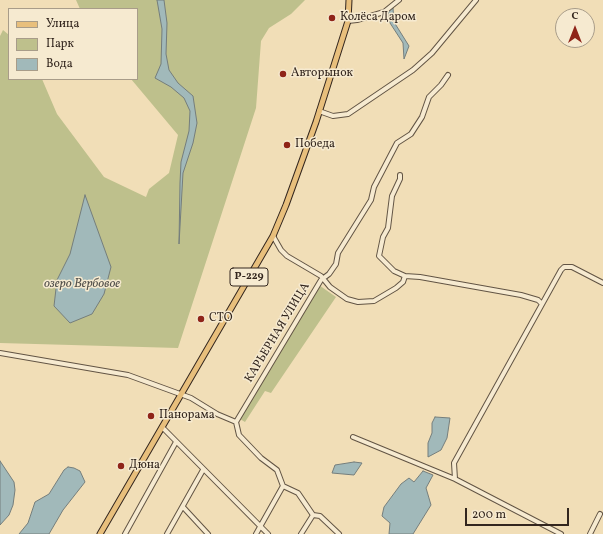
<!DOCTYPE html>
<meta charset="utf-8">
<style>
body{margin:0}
#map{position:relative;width:603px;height:534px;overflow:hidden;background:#f1deb7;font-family:Vollkorn,serif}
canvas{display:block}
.legend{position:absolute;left:8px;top:8px;width:130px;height:72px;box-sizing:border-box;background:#f6ead0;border:1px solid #a89c89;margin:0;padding:5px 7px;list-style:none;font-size:12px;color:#33261e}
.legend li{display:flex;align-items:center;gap:8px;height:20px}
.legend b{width:20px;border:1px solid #a89c89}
.north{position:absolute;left:555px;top:8px;width:40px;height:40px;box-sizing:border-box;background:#f6ead0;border:1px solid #a89c89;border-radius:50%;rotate:0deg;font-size:11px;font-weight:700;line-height:16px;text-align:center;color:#33261e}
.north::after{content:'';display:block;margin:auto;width:14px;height:18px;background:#8f2418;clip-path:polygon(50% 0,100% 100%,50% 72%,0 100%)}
.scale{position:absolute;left:465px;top:508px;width:104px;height:18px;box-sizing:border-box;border:2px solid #33261e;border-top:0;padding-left:5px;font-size:12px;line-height:14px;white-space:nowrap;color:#33261e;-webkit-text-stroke:3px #f6ead0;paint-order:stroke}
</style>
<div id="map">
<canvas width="603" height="534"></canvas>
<ul class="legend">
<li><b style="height:5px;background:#e8bf7c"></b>Улица</li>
<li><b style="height:11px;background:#bec08c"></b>Парк</li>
<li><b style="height:11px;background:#a1b9ba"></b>Вода</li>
</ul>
<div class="north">С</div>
<div class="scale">200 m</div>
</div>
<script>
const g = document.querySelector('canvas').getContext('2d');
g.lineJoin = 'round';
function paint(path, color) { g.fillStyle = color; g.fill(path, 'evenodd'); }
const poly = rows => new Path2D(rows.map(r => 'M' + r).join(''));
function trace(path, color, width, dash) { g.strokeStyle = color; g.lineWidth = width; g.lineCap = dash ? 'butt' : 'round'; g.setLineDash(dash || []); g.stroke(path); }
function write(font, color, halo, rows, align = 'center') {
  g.font = font + ' Vollkorn,serif'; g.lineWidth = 3; g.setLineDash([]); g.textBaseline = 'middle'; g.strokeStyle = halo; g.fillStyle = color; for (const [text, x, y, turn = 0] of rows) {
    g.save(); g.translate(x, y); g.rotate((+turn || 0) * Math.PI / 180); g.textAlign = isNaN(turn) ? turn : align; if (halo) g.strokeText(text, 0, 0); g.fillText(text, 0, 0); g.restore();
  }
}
paint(poly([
 [76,0,305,0,291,14,269,28,261,41,256,108,178,348,0,343,0,36,3,30,9,35,9,79,42,79,57,114,104,177,146,197,149,189,169,173,178,135,131,79,137,79,137,9,80,9],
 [316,283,336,297,271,393,265,391,245,422,240,419]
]), '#bec08c');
const water = poly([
 [157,0,164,0,167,23,166,54,169,70,178,83,193,96,197,123,193,143,183,173,179,244,180,183,181,162,189,131,190,111,184,98,171,87,155,78,161,64,162,29,157,0],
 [393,8,394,22,409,46,404,59,403,43,390,23,388,13,389,9,393,8],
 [85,195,111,267,104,294,92,314,70,323,54,306,57,280,70,254,85,195],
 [435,417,450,418,447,438,441,450,428,457,428,443,432,433,432,423,435,417],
 [0,461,14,482,15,490,13,505,9,515,0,525,0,461],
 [354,462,362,463,354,475,332,473,335,465,354,462],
 [68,467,74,468,80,471,85,482,63,510,49,534,19,534,28,523,35,502,49,494,64,470,68,467],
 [423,471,433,475,426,488,431,505,413,534,389,534,390,523,382,516,384,507,401,484,409,478,414,482,423,471]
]);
paint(water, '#a1b9ba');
trace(water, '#757e7c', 1);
const minor = poly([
 [348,21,357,20,384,12,399,0],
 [319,111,333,116,348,114,413,70,432,53,476,0],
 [400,175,400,179,392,196,388,228,383,237,379,256,394,271,405,276],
 [273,236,281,250,287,256,321,276,330,287,347,299,358,302,374,301,396,288,403,282,405,276,420,277,521,295,538,300,542,304],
 [0,353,128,375,191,398,217,414,236,422,239,435,261,458,277,470,283,486,298,493,313,515,320,516,339,534],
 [236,422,321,280,329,274,336,264,338,253,371,200,374,187,397,143,411,134,422,117,429,97,441,85,448,75],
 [162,427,268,534],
 [353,437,455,479],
 [183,507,208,534],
 [125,534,176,442],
 [167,534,203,470],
 [256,534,283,486],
 [301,534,313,515],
 [561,534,455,479,454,463,561,270,564,267,572,267,603,283],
 [590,534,600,514]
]);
const major = poly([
 [100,534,273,236,286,205,316,122,348,21,349,0]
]);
trace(minor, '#625444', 6);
trace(major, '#33261e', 7);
trace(minor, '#f6ead0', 4);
trace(major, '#e8bf7c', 5);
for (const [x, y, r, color] of [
 [332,18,4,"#8f2418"],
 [283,74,4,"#8f2418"],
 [287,145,4,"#8f2418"],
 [201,319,4,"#8f2418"],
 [151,416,4,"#8f2418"],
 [121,466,4,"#8f2418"]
]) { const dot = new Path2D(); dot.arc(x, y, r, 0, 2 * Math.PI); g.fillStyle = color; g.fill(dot); trace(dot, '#f6ead0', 1.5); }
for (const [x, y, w] of [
 [249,277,38]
]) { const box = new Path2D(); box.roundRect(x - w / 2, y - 9, w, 18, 3); g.fillStyle = '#f6ead0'; g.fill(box); trace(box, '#33261e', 1); }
write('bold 11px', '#33261e', null, [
 ["Р-229",249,277]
]);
write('12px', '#33261e', '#f6ead0', [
 ["Колёса Даром",340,18],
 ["Авторынок",291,74],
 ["Победа",295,145],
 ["СТО",209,319],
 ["Панорама",159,416],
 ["Дюна",129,466]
], 'left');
write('12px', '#33261e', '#f6ead0', [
 ["КАРЬЕРНАЯ УЛИЦА",278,333,-59]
]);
write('italic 13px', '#54524d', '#f6ead0', [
 ["озеро Вербовое",82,285]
]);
</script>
